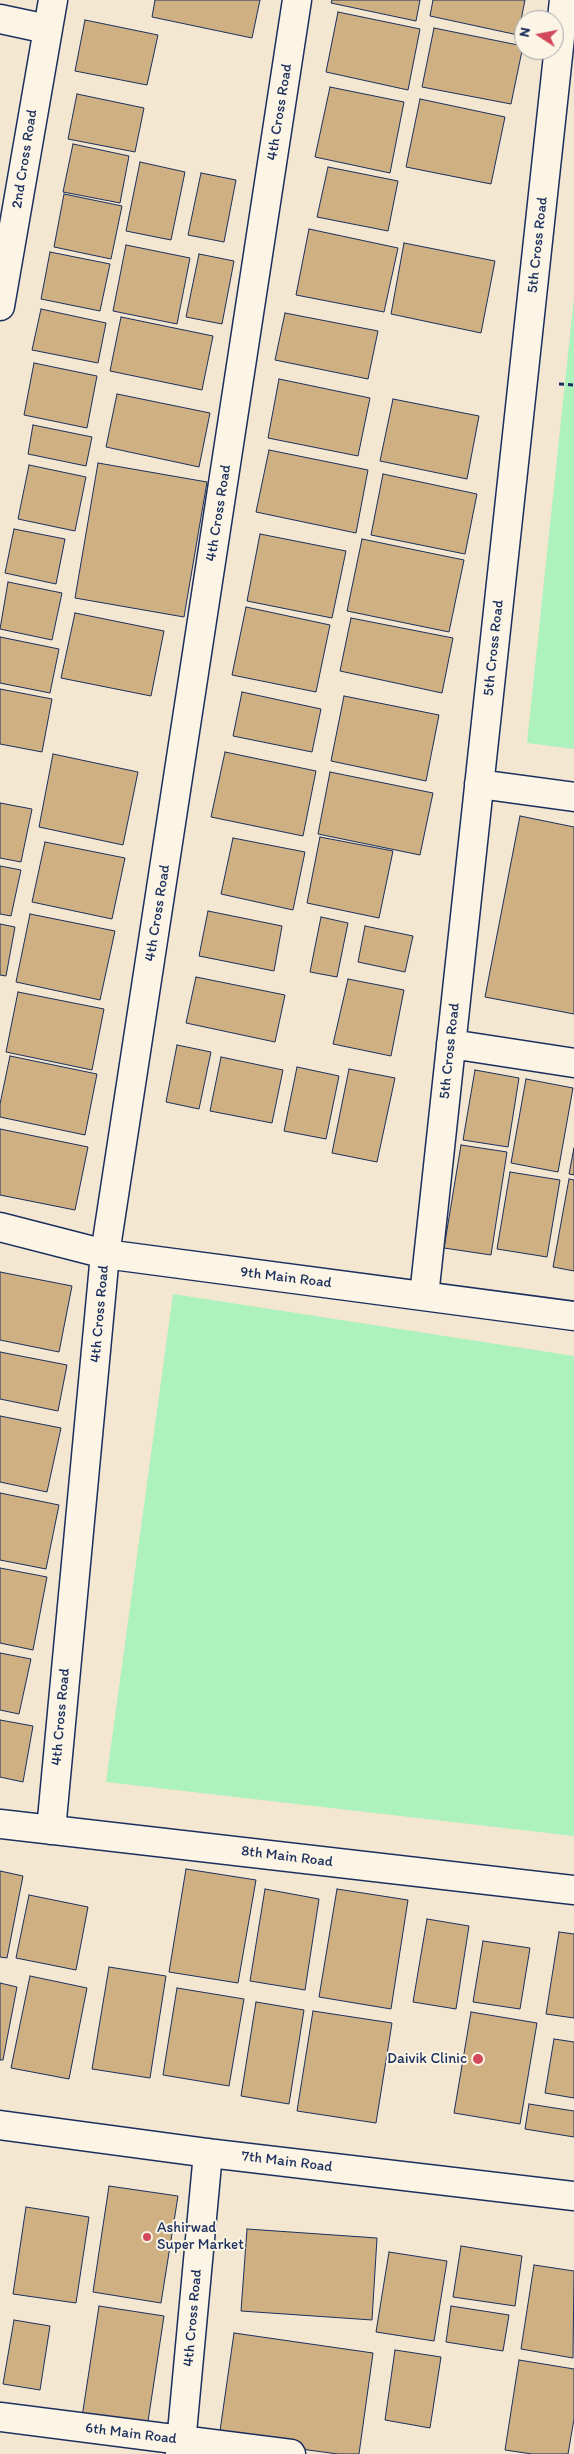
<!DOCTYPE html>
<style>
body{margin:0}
#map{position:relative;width:574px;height:2454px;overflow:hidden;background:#f3e7d1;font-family:Itim,sans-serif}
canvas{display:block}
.north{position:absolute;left:514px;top:10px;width:50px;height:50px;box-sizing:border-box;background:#fcf5e5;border:1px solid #a2a6af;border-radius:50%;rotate:281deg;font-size:14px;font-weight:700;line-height:20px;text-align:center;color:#1b2f5e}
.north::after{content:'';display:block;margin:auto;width:18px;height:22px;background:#d1495b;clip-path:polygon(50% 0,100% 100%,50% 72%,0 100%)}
</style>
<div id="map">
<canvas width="574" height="2454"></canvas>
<div class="north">N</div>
</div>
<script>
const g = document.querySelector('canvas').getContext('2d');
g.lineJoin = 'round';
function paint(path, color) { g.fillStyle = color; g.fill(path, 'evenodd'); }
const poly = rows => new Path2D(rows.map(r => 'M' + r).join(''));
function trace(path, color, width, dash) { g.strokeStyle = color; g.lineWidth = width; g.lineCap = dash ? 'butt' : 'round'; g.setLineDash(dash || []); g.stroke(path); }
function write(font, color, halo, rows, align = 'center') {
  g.font = font + ' Itim,sans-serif'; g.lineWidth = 4; g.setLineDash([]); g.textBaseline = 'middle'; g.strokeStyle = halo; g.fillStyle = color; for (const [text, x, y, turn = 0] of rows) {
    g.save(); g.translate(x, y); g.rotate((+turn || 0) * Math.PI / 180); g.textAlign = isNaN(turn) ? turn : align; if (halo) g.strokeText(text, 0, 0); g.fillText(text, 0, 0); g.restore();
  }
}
paint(poly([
 [574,297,574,749,527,743],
 [173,1294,574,1356,574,1836,106,1782]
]), '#adf1bc');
const building = poly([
 [155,0,260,0,252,38,152,17,155,0],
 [332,0,420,0,416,21,331,3,332,0],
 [433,0,525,0,518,35,430,16,433,0],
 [338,12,420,29,408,90,326,72,338,12],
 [85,20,158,35,147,85,75,71,85,20],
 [434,28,523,46,511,104,422,87,434,28],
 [330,87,404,102,390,173,315,157,330,87],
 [77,94,144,108,135,152,68,139,77,94],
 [420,99,505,117,491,184,406,167,420,99],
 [73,144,129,156,120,203,63,192,73,144],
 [140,162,185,172,171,240,126,231,140,162],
 [328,167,398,181,388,231,317,217,328,167],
 [201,173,236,180,224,242,188,235,201,173],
 [64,194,122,206,111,259,54,247,64,194],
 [309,229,398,248,384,312,296,295,309,229],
 [404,243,495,261,481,333,391,314,404,243],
 [126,245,190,258,177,324,113,311,126,245],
 [50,252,110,264,100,311,41,299,50,252],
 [199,254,234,261,222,324,186,317,199,254],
 [41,309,106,323,98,363,32,350,41,309],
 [285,313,378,331,368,379,275,360,285,313],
 [121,317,213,336,202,390,110,371,121,317],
 [34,363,97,376,87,428,24,415,34,363],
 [279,379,370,398,358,456,268,438,279,379],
 [117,394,210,413,199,467,106,447,117,394],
 [393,399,479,416,467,479,380,461,393,399],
 [33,425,92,437,86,466,28,454,33,425],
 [269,450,368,470,356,533,256,512,269,450],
 [98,463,207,482,184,617,75,598,98,463],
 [29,465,86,477,75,531,18,519,29,465],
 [383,474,477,494,465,554,371,535,383,474],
 [14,529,65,539,56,584,5,573,14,529],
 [260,534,346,551,332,618,247,601,260,534],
 [362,539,464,560,449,632,347,611,362,539],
 [8,582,62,593,52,640,0,629,8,582],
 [246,607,330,625,316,692,232,675,246,607],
 [75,613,164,631,151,696,61,678,75,613],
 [351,618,453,638,442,693,340,671,351,618],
 [0,637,59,649,50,693,0,683,0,637],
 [0,689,52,699,42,752,0,744,0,689],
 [242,692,321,709,312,752,233,736,242,692],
 [344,696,439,715,426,781,331,761,344,696],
 [225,752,316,771,303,836,211,817,225,752],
 [53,754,138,772,123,845,39,827,53,754],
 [330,772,433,793,420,855,318,834,330,772],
 [0,803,32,809,21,862,0,858,0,803],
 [520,816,574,827,574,1014,485,997,520,816],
 [320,837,393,851,379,918,307,903,320,837],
 [233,838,305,852,293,910,221,894,233,838],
 [45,842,125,858,112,919,32,902,45,842],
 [0,866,21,870,11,916,0,914,0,866],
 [208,911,282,926,274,971,199,956,208,911],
 [30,914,115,931,100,1000,16,982,30,914],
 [321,917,348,923,337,977,310,972,321,917],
 [0,924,15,927,6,976,0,975,0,924],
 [365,926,413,936,405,972,358,962,365,926],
 [196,977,285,995,275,1042,186,1023,196,977],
 [348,979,404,990,391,1056,333,1044,348,979],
 [18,992,104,1009,92,1070,6,1052,18,992],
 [177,1045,211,1052,199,1109,166,1102,177,1045],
 [10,1056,97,1074,85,1135,0,1117,0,1104,10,1056],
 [221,1057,283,1070,272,1123,210,1111,221,1057],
 [297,1067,339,1076,326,1139,284,1131,297,1067],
 [349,1069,395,1078,377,1162,332,1153,349,1069],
 [475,1070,519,1078,508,1147,463,1140,475,1070],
 [526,1079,573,1088,558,1172,511,1163,526,1079],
 [0,1129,88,1147,75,1210,0,1195,0,1129],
 [461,1145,507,1152,491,1255,444,1248,461,1145],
 [574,1148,574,1175,569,1174,574,1148],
 [510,1172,560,1180,547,1257,497,1249,510,1172],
 [569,1179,574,1180,574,1271,553,1267,569,1179],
 [0,1272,72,1286,59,1352,0,1340,0,1272],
 [0,1352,67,1365,58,1411,0,1399,0,1352],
 [0,1416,61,1428,47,1492,0,1482,0,1416],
 [0,1493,59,1505,46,1569,0,1560,0,1493],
 [0,1568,47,1577,33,1650,0,1643,0,1568],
 [0,1653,31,1659,19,1714,0,1710,0,1653],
 [0,1720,33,1726,23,1782,0,1777,0,1720],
 [186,1869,256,1880,238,1983,169,1972,186,1869],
 [0,1871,23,1876,7,1958,0,1957,0,1871],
 [265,1889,319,1899,305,1990,250,1981,265,1889],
 [337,1889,408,1900,391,2009,319,1997,337,1889],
 [29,1895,88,1907,76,1970,16,1958,29,1895],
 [427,1919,469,1926,456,2009,413,2002,427,1919],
 [559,1932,574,1934,574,2018,546,2014,559,1932],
 [483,1941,530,1948,520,2009,473,2002,483,1941],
 [109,1967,166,1976,150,2078,92,2069,109,1967],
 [30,1976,87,1988,69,2079,11,2068,30,1976],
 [0,1983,17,1987,3,2060,0,2060,0,1983],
 [177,1988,244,1999,229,2086,163,2075,177,1988],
 [256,2002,304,2010,289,2104,241,2096,256,2002],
 [313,2011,392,2023,376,2123,297,2111,313,2011],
 [471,2012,537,2023,520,2124,454,2113,471,2012],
 [554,2039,574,2042,574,2098,545,2093,554,2039],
 [529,2104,574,2111,574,2137,525,2129,529,2104],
 [109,2186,178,2196,161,2303,93,2292,109,2186],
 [26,2207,89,2217,76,2303,13,2294,26,2207],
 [247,2229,377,2238,372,2320,241,2311,247,2229],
 [461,2246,522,2256,515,2306,453,2297,461,2246],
 [389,2252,447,2261,434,2341,376,2332,389,2252],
 [534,2265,574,2271,573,2358,521,2349,534,2265],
 [99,2306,164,2316,147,2428,82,2417,99,2306],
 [451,2306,509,2315,503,2351,446,2342,451,2306],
 [14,2320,50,2326,40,2390,3,2384,14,2320],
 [234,2333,373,2353,359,2454,338,2454,219,2438,234,2333],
 [395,2350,441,2357,430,2428,385,2420,395,2350],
 [519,2360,574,2369,574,2419,568,2454,532,2454,505,2450,519,2360]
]);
paint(building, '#ceb082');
trace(building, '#1b2f5e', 1);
const minor = poly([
 [0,19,47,29],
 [0,306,53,0],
 [479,784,574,797],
 [451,1044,574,1063],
 [0,1227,105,1254,574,1316],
 [424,1296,564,0],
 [0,1824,574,1890],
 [51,1830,105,1254,297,0],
 [0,2125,208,2153,574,2196],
 [0,2417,291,2454],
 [180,2454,208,2153]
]);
trace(minor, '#1b2f5e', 31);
trace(poly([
 [559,384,574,385]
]), '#1b2f5e', 3, [5, 4]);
trace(minor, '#fcf5e5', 28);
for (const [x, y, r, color] of [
 [478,2059,6,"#d1495b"],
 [147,2237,5,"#d1495b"]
]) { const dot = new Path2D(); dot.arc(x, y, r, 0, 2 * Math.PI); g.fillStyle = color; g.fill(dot); trace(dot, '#fcf5e5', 2); }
write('15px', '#1b2f5e', '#fcf5e5', [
 ["4th Cross Road",280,112,-81],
 ["2nd Cross Road",25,159,-81],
 ["5th Cross Road",538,245,-84],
 ["4th Cross Road",219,513,-81],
 ["5th Cross Road",494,648,-84],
 ["4th Cross Road",158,913,-81],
 ["5th Cross Road",450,1051,-84],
 ["9th Main Road",286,1278,7],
 ["4th Cross Road",100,1314,-85],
 ["4th Cross Road",61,1717,-85],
 ["8th Main Road",287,1857,7],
 ["7th Main Road",287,2162,7],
 ["4th Cross Road",193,2318,-85],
 ["6th Main Road",131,2434,7]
]);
write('15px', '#1b2f5e', '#fcf5e5', [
 ["Daivik Clinic",467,2059],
 ["Ashirwad",157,2228,"left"],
 ["Super Market",157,2245,"left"]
], 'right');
</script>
